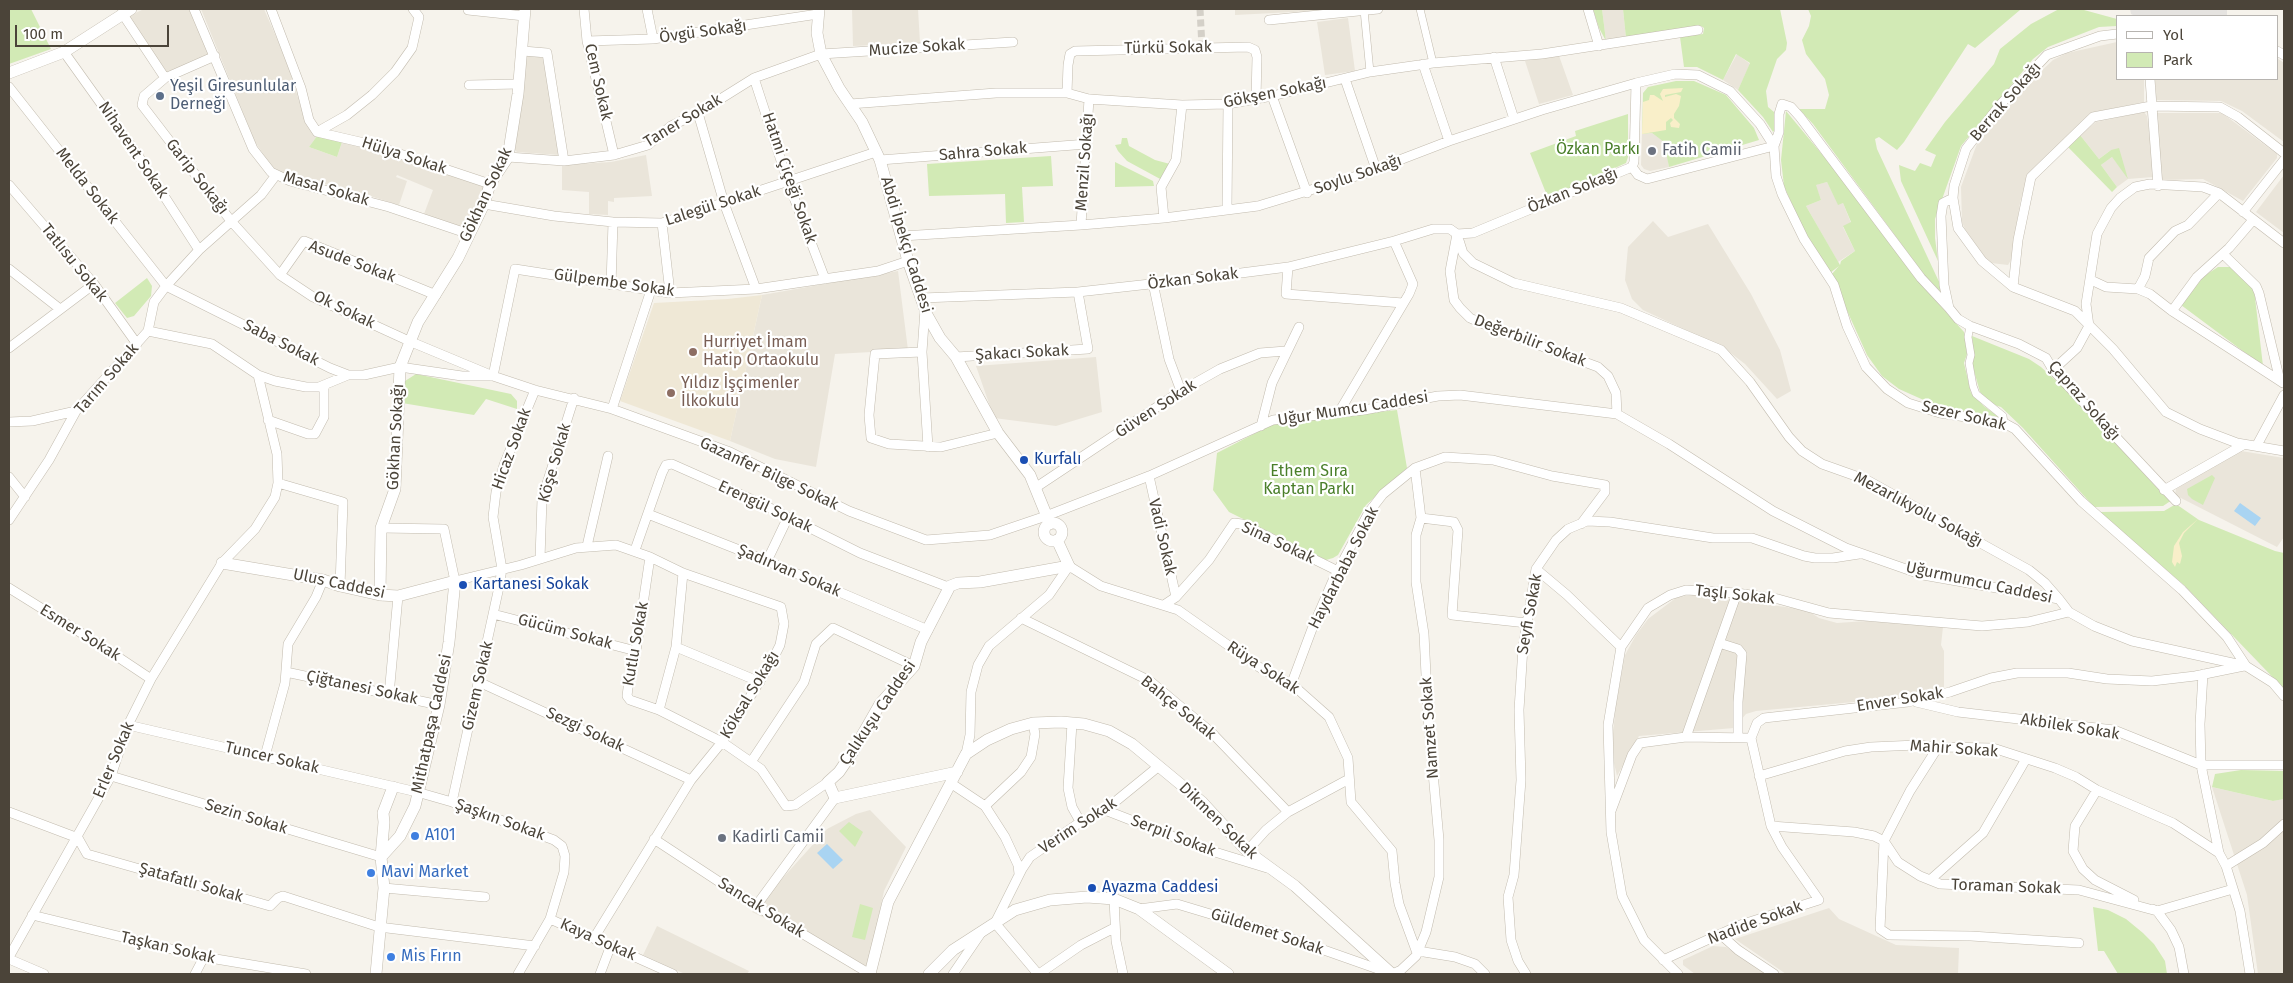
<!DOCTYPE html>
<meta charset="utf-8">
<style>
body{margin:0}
#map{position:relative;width:2293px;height:983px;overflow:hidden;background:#f6f3ec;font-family:"Fira Sans",sans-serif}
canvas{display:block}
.frame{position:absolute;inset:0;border:10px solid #4b4439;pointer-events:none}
.legend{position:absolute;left:2116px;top:15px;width:162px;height:65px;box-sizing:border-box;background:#fff;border:1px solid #b7b4b0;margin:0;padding:6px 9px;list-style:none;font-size:15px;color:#4b4439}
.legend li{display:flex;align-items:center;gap:10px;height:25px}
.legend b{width:25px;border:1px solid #b7b4b0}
.scale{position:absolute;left:15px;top:25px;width:154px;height:22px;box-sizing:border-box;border:2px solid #4b4439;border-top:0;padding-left:6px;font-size:15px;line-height:18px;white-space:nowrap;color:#4b4439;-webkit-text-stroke:4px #fff;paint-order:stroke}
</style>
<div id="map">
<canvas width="2293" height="983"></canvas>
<div class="frame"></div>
<ul class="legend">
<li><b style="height:6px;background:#fff"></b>Yol</li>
<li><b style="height:14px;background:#d2eab5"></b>Park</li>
</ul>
<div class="scale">100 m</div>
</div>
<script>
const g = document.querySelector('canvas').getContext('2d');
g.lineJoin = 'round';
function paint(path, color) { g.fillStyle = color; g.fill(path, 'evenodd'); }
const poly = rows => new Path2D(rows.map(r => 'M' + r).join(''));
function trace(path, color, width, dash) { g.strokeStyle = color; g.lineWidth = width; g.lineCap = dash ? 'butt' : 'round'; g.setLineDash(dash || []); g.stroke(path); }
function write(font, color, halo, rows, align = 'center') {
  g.font = font + ' "Fira Sans",sans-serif'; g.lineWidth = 4.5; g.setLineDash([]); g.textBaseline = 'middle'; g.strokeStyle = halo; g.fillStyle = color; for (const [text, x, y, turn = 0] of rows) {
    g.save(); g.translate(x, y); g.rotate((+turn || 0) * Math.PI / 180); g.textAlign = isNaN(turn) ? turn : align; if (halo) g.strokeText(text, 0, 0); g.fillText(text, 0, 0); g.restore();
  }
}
paint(poly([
 [144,9,189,9,209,55,166,73,129,16],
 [201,9,264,9,287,62,305,120,317,136,309,147,337,157,342,142,371,148,485,186,479,206,467,229,424,214,433,190,397,175,396,177,407,181,399,205,357,192,288,175,272,167,255,142],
 [852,9,918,9,920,43,853,46],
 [1235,9,1351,9,1235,15],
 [1602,9,1623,9,1626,38,1606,41],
 [1348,18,1355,71,1325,75,1317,22],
 [2117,42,2117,79,2144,79,2144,102,2090,113,2028,175,2020,203,2011,260,2008,265,1991,263,1987,260,1965,229,1962,222,1961,187,1978,141,1987,127,2012,99,2053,60,2067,53],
 [1558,53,1573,95,1539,104,1525,61],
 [1737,54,1750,64,1738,90,1723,80],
 [526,56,537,56,547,60,560,155,517,152,515,150],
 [2277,58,2284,63,2284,142,2242,111,2221,101,2157,100,2156,98,2155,79,2277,79],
 [2144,112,2147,116,2155,175,2153,177,2128,179,2117,187,2101,165,2112,157,2128,177,2111,150,2099,159,2080,135,2096,122],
 [2156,113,2222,113,2277,154,2277,158,2243,201,2203,179,2163,180,2161,177],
 [1652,133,1665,142,1669,167,1650,171,1644,169,1641,165,1642,134],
 [646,155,652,196,614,198,614,202,608,201,608,215,589,214,589,192,562,190,562,165,611,162],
 [2284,175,2284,233,2256,212],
 [1827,182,1838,204,1843,203,1851,223,1843,227,1855,251,1838,262,1806,206,1821,200,1815,185],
 [1653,221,1668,237,1708,224,1751,294,1780,350,1791,391,1777,399,1745,364,1724,348,1643,310,1632,299,1625,280,1628,247],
 [898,271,908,350,835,354,816,467,775,459,730,441,762,295],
 [1096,357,1102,412,1056,426,994,418,976,366],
 [2241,451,2284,458,2284,537,2277,547,2175,495,2176,489],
 [1693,595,1801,609,1810,612,1819,618,1837,623,1866,621,1943,627,1941,645,1944,651,1944,689,1919,696,1756,711,1746,714,1734,728,1639,736,1617,776,1614,763,1613,733,1616,704,1625,655,1636,635,1648,619,1677,597],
 [2212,787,2273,801,2284,799,2284,974,2258,974,2247,895],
 [870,810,906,847,884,891,868,967,752,912,827,829,856,814],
 [1829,908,1839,919,1896,945,1959,948,1958,974,1786,974,1735,939],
 [657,926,749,971,747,974,685,974,643,955],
 [1713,946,1726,947,1766,974,1695,974,1683,965,1683,960]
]), '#eae5da');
paint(poly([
 [762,295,730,441,620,401,654,303,728,299]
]), '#efe8d6');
paint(poly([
 [9,9,31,9,51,49,9,64],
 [1593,9,1602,9,1606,41,1599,28],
 [1623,9,1780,9,1787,43,1786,50,1777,59,1766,91,1768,107,1774,112,1775,130,1773,132,1763,117,1738,90,1750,63,1736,54,1723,80,1697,67,1684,67,1680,37,1703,34,1704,28,1701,26,1626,38],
 [1808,9,2025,9,2020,10,1975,48,1968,44,1904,142,1897,150,1879,137,1875,139,1877,149,1941,286,1940,291,1925,276,1813,124,1799,109,1825,109,1829,95,1825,79,1806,54,1802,40,1809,26,1811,16],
 [2059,9,2084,10,2117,19,2117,26,2099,27,2048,47,2033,59,1961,146,1935,219,1935,238,1938,261,1901,181,1899,165,1915,171,1920,163,1931,167,1936,155,1925,150,1945,122,1994,64,2000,49,2031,24],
 [1676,81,1694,81,1726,95,1754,128,1759,140,1669,167,1664,142,1652,133,1642,134,1643,93,1648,87],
 [1786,111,1845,182,1919,282,1964,332,1967,354,1964,363,1971,393,1985,407,1999,417,1937,406,1899,389,1882,376,1867,355,1831,275,1839,266,1830,273,1804,232,1784,186,1781,160],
 [1827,182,1838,205,1843,203,1851,222,1843,226,1855,251,1841,261,1840,265,1806,206,1821,200,1816,185],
 [1628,114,1628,157,1626,163,1548,198,1530,153,1576,136,1575,131],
 [2080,135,2099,159,2111,150,2119,148,2128,179,2112,157,2101,165,2117,187,2112,192,2068,147],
 [317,136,342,142,337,157,309,147],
 [1122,138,1127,138,1129,146,1155,160,1170,164,1162,180,1127,161,1118,151,1115,145,1121,144],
 [1051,156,1053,186,1022,187,1024,222,1006,223,1005,194,929,196,927,164],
 [1115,162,1153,181,1154,186,1115,187],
 [2218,267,2230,267,2254,289,2263,366,2181,305,2204,276],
 [147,278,152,286,151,296,134,316,127,318,115,303],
 [1972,336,2029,359,2041,367,2078,401,2157,488,2172,500,2163,506,2094,507,2023,428,2001,407,1991,404,1980,392,1972,364,1974,356],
 [416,374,511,394,517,401,517,409,486,399,474,415,402,403,405,381],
 [1397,410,1407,468,1366,505,1338,555,1333,558,1326,560,1229,512,1213,490,1217,453,1275,423],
 [2212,475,2215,478,2203,505,2192,499,2188,495,2187,489],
 [2176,504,2199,520,2275,551,2284,553,2284,689,2185,586,2099,512,2164,511],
 [2241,770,2284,771,2284,799,2273,801,2212,787,2215,774],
 [849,822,863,832,855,847,839,831],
 [860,904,873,908,865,940,852,937],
 [2093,907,2108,910,2126,919,2143,933,2154,944,2165,961,2167,974,2118,974,2104,951,2098,951]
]), '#d2eab5');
paint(poly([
 [1683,88,1681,92,1665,95,1665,97,1676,94,1681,96,1679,106,1674,114,1674,118,1680,124,1679,128,1671,127,1670,123,1673,120,1671,118,1666,122,1666,130,1642,134,1643,102,1649,100,1650,95,1654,95,1663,101,1660,94,1663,89],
 [2198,519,2184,533,2179,543,2182,556,2180,564,2177,562,2175,567,2172,562,2174,546,2183,532]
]), '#f9efc9');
paint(poly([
 [2130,9,2227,9,2227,16,2135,16,2131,14]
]), '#e5e3e0');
paint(poly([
 [2240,503,2261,518,2255,526,2234,511],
 [827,844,843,860,833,869,817,853]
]), '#a9d4f2');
trace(poly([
 [1200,9,1202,47]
]), '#d4d0c8', 7, [7, 3.5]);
const pedestrian = poly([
 [1420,9,1433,63],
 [1364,10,1370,72],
 [1970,326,1968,337,1971,355,1969,363,1973,386,1976,394,2003,416,2004,423]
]);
const minor = poly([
 [194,9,253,149,271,172,290,181,389,207,469,234],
 [271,9,301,88,309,120,317,132],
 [584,9,587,41,614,155],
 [647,9,653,39],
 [1588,9,1599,46],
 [468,10,524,16],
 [122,13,165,78],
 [1269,20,1378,9],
 [2117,34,2100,36,2047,55,1999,106,1966,149,1954,186,1953,198,1958,228,1982,261,2013,287,2018,240,2031,177,2093,117,2151,106,2220,107,2238,117,2284,153],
 [587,41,653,39,818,14],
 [523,51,547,53,564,161],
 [2277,51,2284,55],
 [64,52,137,154,199,250],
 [215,56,165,78,144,96,142,105,231,221,280,275,313,297,409,341,493,376,535,390,612,409,730,452,849,511,926,540,990,535,1046,516,1149,476,1273,420,1364,410,1438,396,1460,395,1617,414,1669,444,1773,511,1846,548,1923,575,2059,599,2069,612,2094,626,2132,641,2246,666,2273,683,2284,696],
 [1494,57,1514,119],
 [1423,64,1449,141],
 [754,78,788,182,825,279],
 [1345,79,1376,169],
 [2150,79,2158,186],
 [469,85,519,84],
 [9,87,166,286,330,368,348,375,364,375,400,367,462,376,490,376],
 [1067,93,1068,65,1070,54,1075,51,1248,47,1255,50,1257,57,1256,99],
 [1272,96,1307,193],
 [850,104,996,93,1067,93,1089,99,1182,105,1228,104,1272,96,1370,72,1433,63,1542,54,1698,30],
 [698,113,724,203,756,289],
 [317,132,373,145,490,184],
 [317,132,347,115,372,95,395,72,412,48,419,17,413,9],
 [508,157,564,161,614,155,648,145,671,126,698,113,754,78,821,54,1013,42],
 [880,160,1087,144],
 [1632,167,1634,162,1636,83],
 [9,185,94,284,137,344],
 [1953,198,1943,203,1941,216,1944,285,1949,308,1958,319,1970,326,2019,344,2046,358,2053,370,2176,501],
 [484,204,554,216,613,222,662,223,876,152],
 [1227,209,1228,104],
 [2243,212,2284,160],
 [1164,218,1161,187,1176,160,1182,105],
 [2253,220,2229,248,2197,277,2172,311,2280,381],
 [662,223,670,293],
 [1081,225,1089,99],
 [1457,234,1463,253,1473,263,1514,283,1621,308,1721,350,1750,382,1789,437,1802,451,1822,464,1867,480,2029,570,2045,583,2059,599],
 [1457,234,1473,233,1632,167,1638,175,1647,179,1774,146],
 [1457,234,1450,271,1454,300,1460,308,1470,318,1490,327,1598,367,1608,376,1616,393,1617,414],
 [902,236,1081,225,1164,218,1258,206,1363,174,1449,141,1542,110,1636,83,1675,74,1698,75,1730,91,1760,124,1774,146],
 [2223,254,2256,286,2259,293,2280,381,2283,383],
 [1288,267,1286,294,1403,303],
 [9,269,60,309],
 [280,275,304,241,436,295],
 [2091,280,2106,287,2138,289,2150,294,2172,311],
 [1153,283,1169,359,1181,391],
 [611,285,613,222],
 [2013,287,2075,311,2113,349,2166,412,2200,429,2237,443,2284,451],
 [2138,289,2145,276,2149,258,2175,231,2188,225,2219,193],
 [922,298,1078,292,1186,280,1288,267,1394,241,1433,229,1450,229,1457,234],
 [1949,308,1921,278,1800,117,1791,107,1782,104,1779,114,1779,132,1774,146,1776,176,1782,194,1804,239,1834,285,1847,326,1866,367,1887,389,1908,403,1940,413,2004,423,2015,429,2081,501,2182,590,2227,637,2246,666],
 [925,309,922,352,928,447],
 [148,331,212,344,258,375,275,381,306,387,319,387,348,375],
 [9,348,94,284],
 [922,352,875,354,869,415,871,438,889,444,941,447,998,433],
 [956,357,1088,349,1078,292],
 [2053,370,2077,348,2089,326,2086,304,2097,234,2111,208,2120,198,2135,187,2150,184,2203,187,2219,193,2284,243],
 [493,376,515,269,670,293,756,289,878,271,908,261],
 [612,409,651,290],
 [1339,412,1409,294,1413,284,1394,241],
 [268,420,308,434,315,434,324,417,324,386],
 [9,422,32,421,76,411],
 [1261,426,1272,383,1299,327],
 [2257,445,2284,395],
 [1149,476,1176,597],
 [9,477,25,497],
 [278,483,343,502,340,586],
 [1035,488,1181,391,1220,369,1260,353,1286,351],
 [2164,490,2243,445],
 [648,514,767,561,928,630],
 [1421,518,1454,522,1458,530,1452,615,1527,623],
 [9,520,49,460,76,411,148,331,154,302,166,286,199,250,261,195,276,175],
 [381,528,444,529,455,581,521,565,576,548,616,545,650,557,683,573,781,607,784,624,780,645,771,663,722,742,691,780,594,938],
 [587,546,608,456],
 [635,550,662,473,666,465,672,464,760,503,860,553,948,587],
 [650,557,636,651,628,688,627,696,630,700,659,710,722,742,761,769,786,806,795,805,828,782],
 [540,559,542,499,574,398],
 [767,561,788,517],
 [1536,569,1567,595,1621,647],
 [9,588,94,641,151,679],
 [1164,605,1176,597,1209,560,1234,523,1242,524,1338,571],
 [493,614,636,651],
 [1021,618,1150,681,1211,732,1288,812],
 [1719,643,1738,649,1742,654,1738,702,1738,737],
 [676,647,760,682],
 [286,672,439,705],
 [2203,674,2200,724,2201,765,2219,853,2226,866,2240,911,2250,974],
 [479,682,691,780],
 [1291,685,1312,629,1334,578,1369,512,1383,494,1415,468,1445,457,1493,460,1552,476,1605,485,1605,492,1581,524],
 [389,695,398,596],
 [1916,702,1958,712,2114,730,2201,765,2284,765],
 [659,710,676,647,683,573],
 [1072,723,1068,788,1072,807,1081,823],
 [128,725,417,792,452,802,554,840,562,846,565,856,564,872,550,919,518,974],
 [1686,737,1737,593],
 [1938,747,1910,791,1884,841,1880,929,1889,935,1971,936,2079,943],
 [966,754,970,735,971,692,978,665,989,646,1049,595,1069,566,1101,586,1178,610,1259,667,1294,686,1329,717,1348,758,1351,802,1392,851,1395,883,1399,904,1417,953],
 [265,756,285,683,288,644,316,597,323,580],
 [751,762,804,682,816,644,833,628,914,666],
 [111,776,381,857],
 [1759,776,1845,751,1871,747,1917,745,1938,747,1993,748,2055,768,2076,777,2097,790,2173,823,2219,853],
 [952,784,985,806,1005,837,1018,865,1019,874],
 [2097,790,2075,826,2073,851,2083,869,2095,880,2134,900],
 [452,802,499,587,502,569,493,517,496,492,504,465,535,390],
 [985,806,1021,772,1031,757,1035,734,1033,723],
 [1105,810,1205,849,1267,868],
 [1611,811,1632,755,1640,743,1686,737,1751,738,1757,723,1764,718,1908,702,1950,692,1991,678,2017,673,2068,673,2107,679,2152,681,2195,676,2244,666],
 [9,812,78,838,87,854,270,906,278,898,283,896,379,927,535,946],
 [1771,826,1854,832,1874,836,1884,841,1898,862,1920,876,1940,884,2079,890,2157,911,2171,930,2179,947,2184,974],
 [654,839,756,906,870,974],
 [1247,851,1266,830,1288,812,1349,779],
 [2226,866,2263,843,2284,824],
 [1930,880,1983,833,2026,759],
 [384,888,485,897],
 [1114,899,1116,941,1123,974],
 [756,906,835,798],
 [1139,909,1177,904,1287,937,1392,974,1401,970,1416,956,1426,932,1439,877,1439,840,1428,716,1424,634,1416,582,1416,535,1421,518,1415,468],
 [2152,909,2157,911,2233,889],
 [32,915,204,957,306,974],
 [550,919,673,974],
 [1720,934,1738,950,1774,974],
 [1418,951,1455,957,1475,964,1485,974],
 [9,957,111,776,128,725,151,679,222,563,255,529,275,497,278,483,277,454,258,375],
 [9,959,44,974],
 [1663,960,1740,925,1819,900,1782,847,1771,826,1751,738],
 [195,974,204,957],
 [600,974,611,945],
 [953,974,981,933],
 [1038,974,995,923,1022,869,1030,857,1076,825,1105,810,1159,766],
 [1039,974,1081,945,1114,928],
 [1526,974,1518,961,1511,940,1508,897,1514,875,1521,780,1519,710,1523,647,1536,569,1556,540,1568,529,1587,521,1610,522,1713,538,1752,538,1804,556,1815,558,1833,558,1859,554],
 [1678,974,1644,940,1622,896,1611,832,1608,725,1621,647,1648,608,1670,595,1686,590,1737,593,1778,599,1829,613,1982,626,2028,622,2069,612]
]);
const tertiary = poly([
 [819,9,817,33,821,54,839,88,862,122,880,160,908,261,927,315,940,338,956,357,998,433,1030,475,1050,524],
 [1364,9,1364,10],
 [9,73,64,52,131,9],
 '1044 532a9 9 0 1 1 18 0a9 9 0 1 1-18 0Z',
 [222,563,323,580,340,586,380,595,398,596,455,581,449,642,439,705,415,806,400,836,381,857],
 [380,595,381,528,395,489,400,367,418,322,458,258,484,204,490,184,508,157,518,94,525,9],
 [957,772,835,798,828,782,839,772,852,753,880,704,914,666,921,642,950,586,958,583,980,582,1069,566,1057,540],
 [376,974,384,888,381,857,384,822,383,813,393,787],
 [870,974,888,902,966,754,987,740,1011,729,1033,723,1061,722,1084,724,1109,731,1132,744,1202,802,1247,851,1295,886,1392,974],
 [929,974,953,950,1015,910,1050,900,1087,897,1114,899,1139,909,1228,974]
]);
trace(pedestrian, '#c2bbae', 8);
trace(minor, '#c2bbae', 10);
trace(tertiary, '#c2bbae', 12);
trace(pedestrian, '#fff', 7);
trace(minor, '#fff', 9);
trace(tertiary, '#fff', 11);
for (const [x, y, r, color] of [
 [160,96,5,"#5c6f8a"],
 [1652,151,5,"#6b7280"],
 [693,352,5,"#8d6e63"],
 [671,393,5,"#8d6e63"],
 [1024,460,5,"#1a4fb4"],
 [463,585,5,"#1a4fb4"],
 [415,836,5,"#3f7fe0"],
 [722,838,5,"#6b7280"],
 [371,873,5,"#3f7fe0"],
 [1092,888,5,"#1a4fb4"],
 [391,957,5,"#3f7fe0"]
]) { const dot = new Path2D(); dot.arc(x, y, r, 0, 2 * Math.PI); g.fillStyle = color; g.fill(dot); trace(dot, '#fff', 2); }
write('16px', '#4b4439', '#fff', [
 ["Övgü Sokağı",703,32,-8],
 ["Mucize Sokak",917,48,-4],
 ["Türkü Sokak",1168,48,-1],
 ["Cem Sokak",598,82,77],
 ["Gökşen Sokağı",1275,93,-11],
 ["Berrak Sokağı",2006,102,-49],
 ["Taner Sokak",683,121,-31],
 ["Nihavent Sokak",133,150,56],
 ["Sahra Sokak",983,152,-5],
 ["Hülya Sokak",404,156,18],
 ["Menzil Sokağı",1085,162,-86],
 ["Soylu Sokağı",1358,175,-19],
 ["Garip Sokağı",197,177,52],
 ["Hatmi Çiçeği Sokak",789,178,71],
 ["Melda Sokak",87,186,52],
 ["Masal Sokak",326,189,16],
 ["Özkan Sokağı",1573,191,-22],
 ["Gökhan Sokak",486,195,-65],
 ["Lalegül Sokak",713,206,-18],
 ["Abdi İpekçi Caddesi",906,245,73],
 ["Asude Sokak",352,262,21],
 ["Tatlısu Sokak",74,263,51],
 ["Özkan Sokak",1193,279,-7],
 ["Gülpembe Sokak",614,283,8],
 ["Ok Sokak",344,310,26],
 ["Değerbilir Sokak",1530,341,21],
 ["Saba Sokak",281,343,27],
 ["Şakacı Sokak",1022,353,-3],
 ["Tarım Sokak",107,379,-49],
 ["Çapraz Sokağı",2084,401,49],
 ["Güven Sokak",1156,409,-33],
 ["Uğur Mumcu Caddesi",1353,409,-9],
 ["Sezer Sokak",1964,416,13],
 ["Gökhan Sokağı",396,437,-87],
 ["Hicaz Sokak",512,449,-70],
 ["Köşe Sokak",555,463,-74],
 ["Gazanfer Bilge Sokak",769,474,25],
 ["Erengül Sokak",765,507,25],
 ["Mezarlıkyolu Sokağı",1918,510,28],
 ["Vadi Sokak",1162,537,77],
 ["Sina Sokak",1278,543,25],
 ["Haydarbaba Sokak",1344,568,-63],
 ["Şadırvan Sokak",789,571,23],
 ["Uğurmumcu Caddesi",1979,583,12],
 ["Ulus Caddesi",339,584,12],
 ["Taşlı Sokak",1735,595,6],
 ["Seyfi Sokak",1530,614,-80],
 ["Gücüm Sokak",565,632,15],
 ["Esmer Sokak",80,633,32],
 ["Kutlu Sokak",636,644,-80],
 ["Rüya Sokak",1263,668,33],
 ["Gizem Sokak",478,686,-77],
 ["Çiğtanesi Sokak",362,688,12],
 ["Köksal Sokağı",750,695,-59],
 ["Enver Sokak",1900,700,-9],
 ["Bahçe Sokak",1178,708,39],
 ["Çalıkuşu Caddesi",878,713,-56],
 ["Mithatpaşa Caddesi",432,724,-78],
 ["Akbilek Sokak",2070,727,9],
 ["Namzet Sokak",1430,728,-94],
 ["Sezgi Sokak",585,730,25],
 ["Mahir Sokak",1954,749,4],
 ["Tuncer Sokak",272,758,13],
 ["Erler Sokak",114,760,-67],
 ["Sezin Sokak",246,817,17],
 ["Şaşkın Sokak",500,820,20],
 ["Dikmen Sokak",1218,821,44],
 ["Verim Sokak",1078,826,-33],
 ["Serpil Sokak",1173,836,21],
 ["Şatafatlı Sokak",191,883,16],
 ["Toraman Sokak",2006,887,2],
 ["Sancak Sokak",761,908,32],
 ["Nadide Sokak",1755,923,-20],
 ["Güldemet Sokak",1267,932,18],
 ["Kaya Sokak",598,940,24],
 ["Taşkan Sokak",168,948,13]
]);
write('16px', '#4e5e75', '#fff', [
 ["Yeşil Giresunlular",170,87],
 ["Derneği",170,105]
], 'left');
write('16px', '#4a7f2a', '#fff', [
 ["Özkan Parkı",1598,150],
 ["Ethem Sıra",1309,472],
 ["Kaptan Parkı",1309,490]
]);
write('16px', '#5b616d', '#fff', [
 ["Fatih Camii",1662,151],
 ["Kadirli Camii",732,838]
], 'left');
write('16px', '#785e54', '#fff', [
 ["Hurriyet İmam",703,343],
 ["Hatip Ortaokulu",703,361],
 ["Yıldız İşçimenler",681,384],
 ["İlkokulu",681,402]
], 'left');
write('16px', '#164399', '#fff', [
 ["Kurfalı",1034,460],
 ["Kartanesi̇ Sokak",473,585],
 ["Ayazma Caddesi",1102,888]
], 'left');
write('16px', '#366cbe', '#fff', [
 ["A101",425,836],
 ["Mavi Market",381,873],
 ["Mis Fırın",401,957]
], 'left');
</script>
